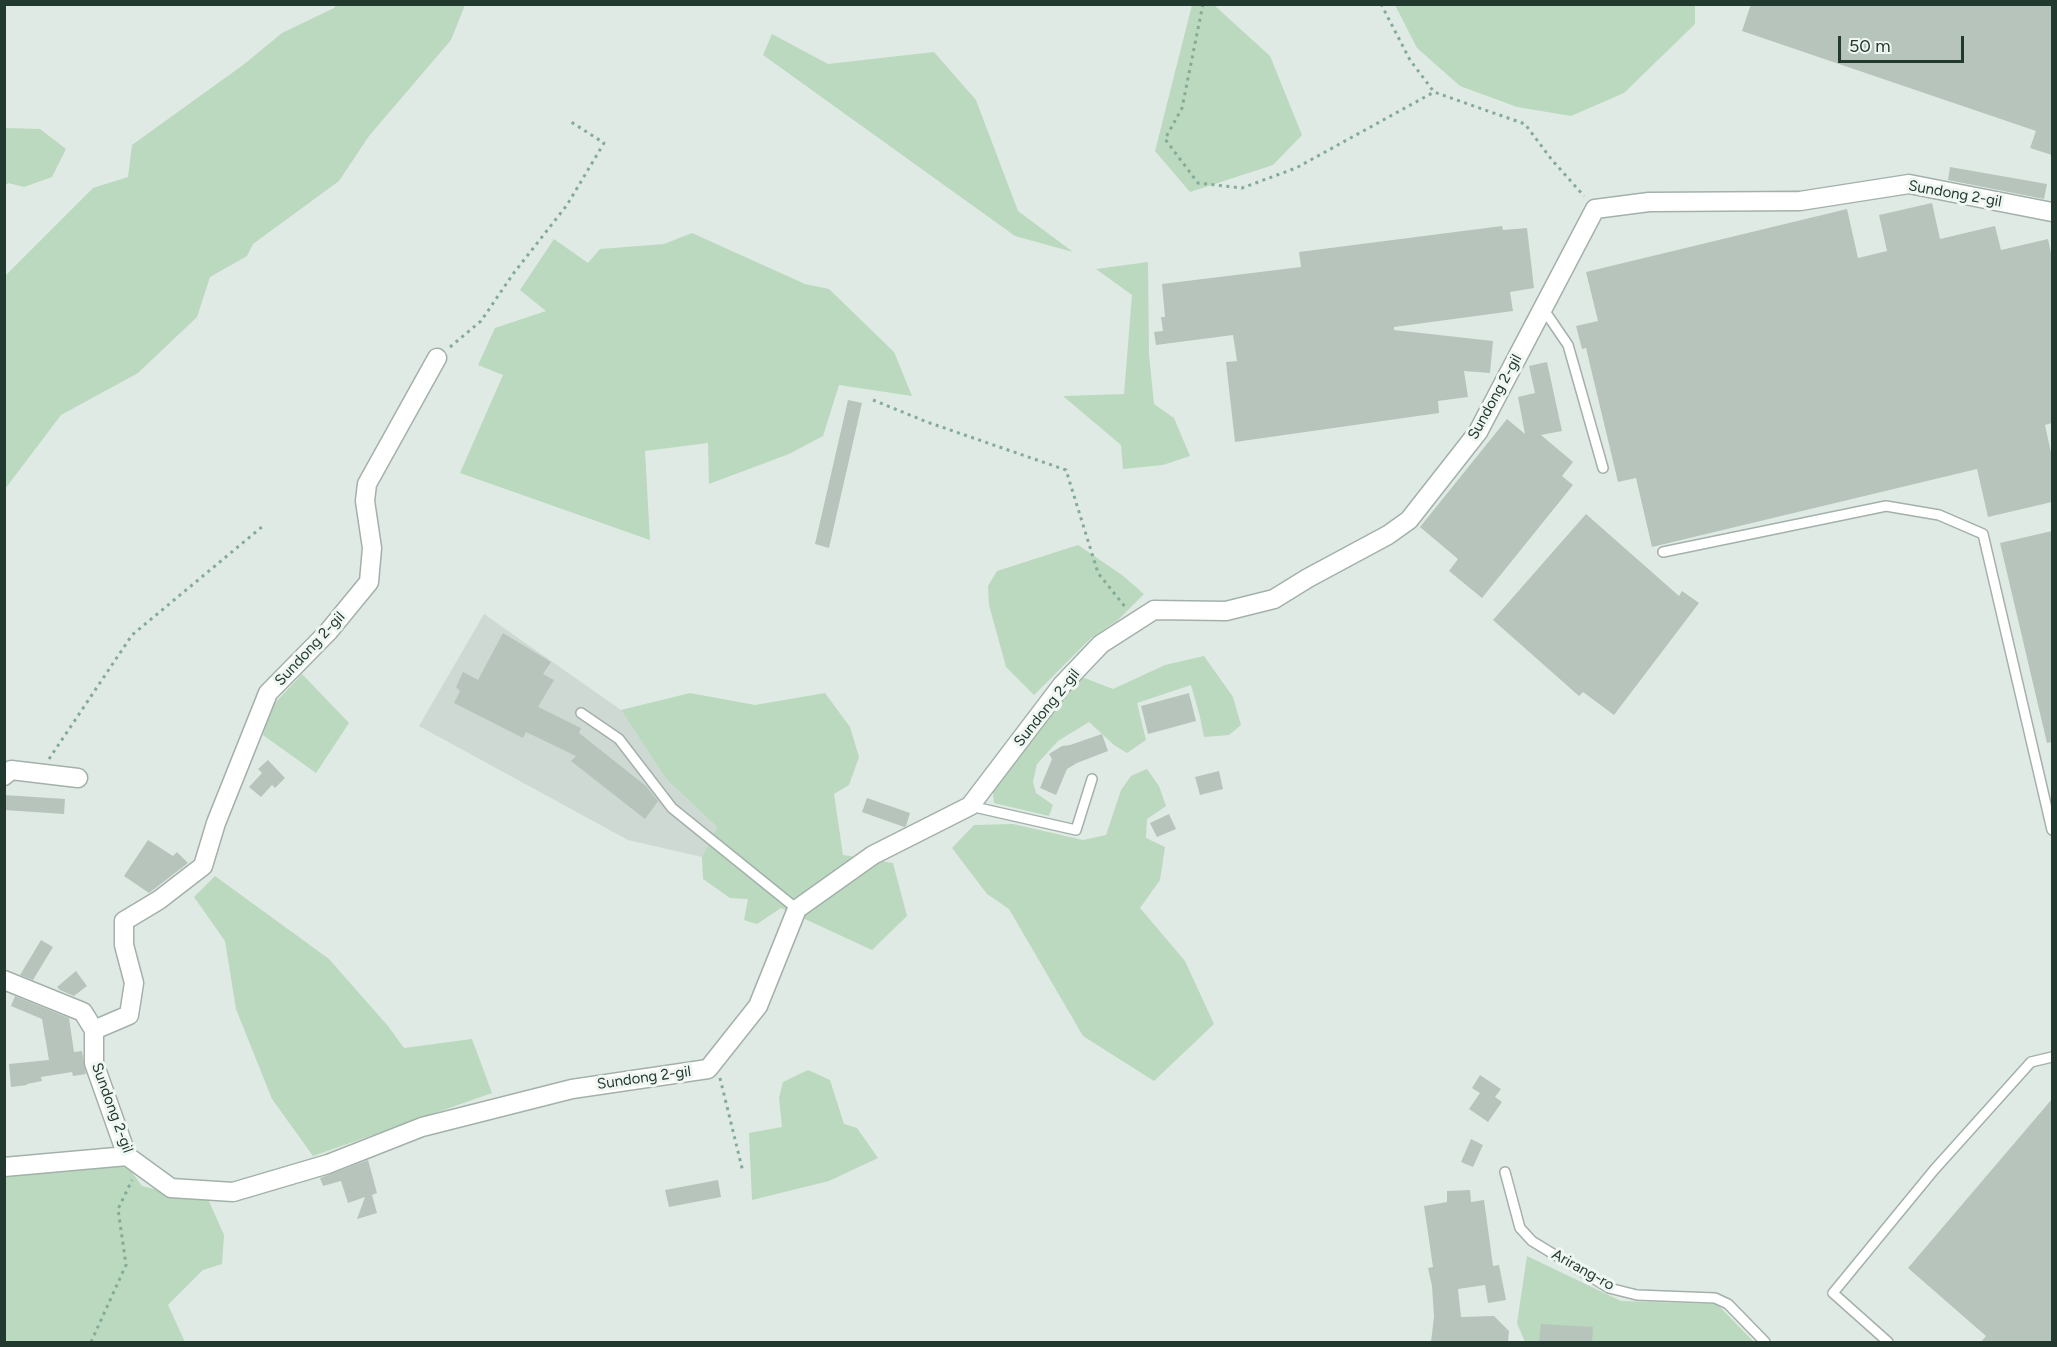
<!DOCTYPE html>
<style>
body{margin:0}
#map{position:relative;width:2057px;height:1347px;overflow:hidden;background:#e0eae4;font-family:Figtree,sans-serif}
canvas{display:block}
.frame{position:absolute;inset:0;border:6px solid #22392f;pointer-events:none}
.scale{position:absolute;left:1838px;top:36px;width:126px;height:27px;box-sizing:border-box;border:3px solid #22392f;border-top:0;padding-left:8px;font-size:18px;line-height:21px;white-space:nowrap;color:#22392f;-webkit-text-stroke:4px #f0f7f2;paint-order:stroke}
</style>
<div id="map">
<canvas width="2057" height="1347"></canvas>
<div class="frame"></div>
<div class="scale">50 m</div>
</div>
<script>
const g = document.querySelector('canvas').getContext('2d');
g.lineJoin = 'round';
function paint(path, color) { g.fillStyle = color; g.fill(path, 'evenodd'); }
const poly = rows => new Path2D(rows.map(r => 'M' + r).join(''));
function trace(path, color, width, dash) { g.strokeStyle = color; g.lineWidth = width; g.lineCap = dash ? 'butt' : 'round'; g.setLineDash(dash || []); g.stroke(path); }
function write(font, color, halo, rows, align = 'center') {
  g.font = font + ' Figtree,sans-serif'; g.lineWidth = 6; g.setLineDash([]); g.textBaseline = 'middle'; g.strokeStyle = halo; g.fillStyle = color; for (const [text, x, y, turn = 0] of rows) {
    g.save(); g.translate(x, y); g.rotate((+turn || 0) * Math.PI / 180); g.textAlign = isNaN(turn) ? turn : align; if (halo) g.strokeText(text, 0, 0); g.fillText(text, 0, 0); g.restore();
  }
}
paint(poly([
 [484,614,621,710,666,779,717,827,702,857,628,840,419,726]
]), '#ced9d3');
paint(poly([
 [337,4,465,5,451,40,369,136,339,181,253,244,247,256,210,277,197,317,138,373,61,415,5,489,5,276,93,188,128,177,132,145,243,65,282,33,334,8],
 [1192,5,1214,5,1270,56,1302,135,1273,165,1190,192,1155,151],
 [1395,5,1695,5,1695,24,1624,93,1571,116,1517,107,1460,86,1417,48],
 [772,34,828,64,934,52,976,100,1018,211,1073,252,1015,236,763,55],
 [5,128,40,129,66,149,52,177,24,187,8,183,5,186],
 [692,233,805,284,829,289,894,352,912,396,839,385,823,436,789,454,709,484,708,443,645,451,650,540,460,473,503,375,478,365,495,328,546,311,520,290,554,239,588,263,600,249,664,244],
 [1148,262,1149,355,1154,404,1174,418,1190,456,1163,465,1123,469,1121,445,1063,396,1124,394,1132,295,1096,269],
 [1078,545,1122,575,1144,594,1118,620,1091,638,1034,695,1006,667,989,605,988,586,997,571],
 [1204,656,1233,697,1241,725,1229,735,1204,737,1200,717,1191,685,1137,703,1146,740,1127,753,1114,745,1089,722,1058,741,1037,764,1033,782,1036,793,1053,805,1049,816,994,803,993,792,1057,704,1082,677,1113,689,1165,665],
 [302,674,349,723,316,773,263,735,273,705],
 [690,693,755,705,825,693,850,727,859,757,849,785,834,794,843,855,893,863,907,916,872,950,781,908,757,924,744,920,748,899,730,898,703,879,702,857,717,827,666,779,621,710],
 [1147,769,1159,786,1166,806,1147,819,1146,838,1165,847,1160,880,1140,908,1185,961,1214,1024,1154,1081,1083,1036,1009,909,987,894,952,848,974,825,1013,824,1083,840,1106,835,1121,790,1131,776],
 [215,876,329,959,388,1026,404,1048,472,1039,492,1093,313,1156,272,1099,236,1009,225,941,194,897],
 [808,1070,830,1080,844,1124,857,1128,878,1158,829,1181,752,1200,749,1133,782,1127,779,1098,783,1082],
 [118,1164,128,1167,142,1186,183,1196,208,1199,224,1235,222,1264,203,1270,168,1305,185,1342,5,1342,5,1173],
 [1527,1256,1621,1301,1717,1304,1754,1342,1525,1342,1517,1323]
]), '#bad9be');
paint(poly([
 [1751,4,2052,4,2052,155,2030,148,2036,131,1742,31],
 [1950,167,2047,184,2044,199,1948,180],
 [1932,203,1940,239,1995,226,2001,250,2048,239,2052,258,2052,423,2045,425,2052,457,2052,502,1988,517,1977,469,1652,547,1636,478,1618,482,1586,348,1582,349,1576,326,1598,321,1586,272,1847,209,1858,258,1887,251,1879,215],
 [1502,226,1503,230,1527,228,1534,288,1510,292,1513,311,1394,327,1394,330,1493,341,1490,373,1464,371,1468,397,1438,401,1439,413,1235,442,1226,362,1237,361,1233,335,1156,345,1154,332,1163,331,1161,317,1165,317,1162,284,1301,267,1299,252],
 [1547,362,1562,431,1541,435,1573,462,1562,476,1573,485,1482,598,1449,571,1458,559,1420,527,1507,419,1525,434,1518,397,1535,393,1529,366],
 [848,400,862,403,829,548,815,544],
 [1586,514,1679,596,1682,591,1699,603,1614,715,1583,692,1579,696,1493,620],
 [2052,531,2052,742,2047,743,2000,543],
 [503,633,551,662,543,674,554,680,538,707,581,728,579,733,646,786,658,801,645,819,571,761,576,756,526,732,523,738,454,703,460,691,456,687,463,672,478,680],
 [1189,693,1196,721,1148,734,1141,706],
 [1102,734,1108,751,1077,763,1067,769,1056,795,1040,788,1052,759,1049,754,1062,746,1070,745],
 [268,760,285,778,275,788,272,785,261,797,249,787,262,773,258,769],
 [1219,771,1223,789,1200,795,1195,777],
 [4,795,65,799,64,814,4,810],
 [867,798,910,813,906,826,904,827,862,812],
 [1169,814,1176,829,1157,837,1150,823],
 [148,840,173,856,177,852,188,863,149,893,124,876],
 [41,940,53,947,33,980,20,975],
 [76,971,87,986,74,996,60,990,57,987],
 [15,996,69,1018,74,1052,82,1051,86,1074,73,1076,72,1072,41,1077,42,1081,27,1084,27,1085,11,1087,9,1064,49,1060,42,1019,11,1006],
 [1480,1075,1501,1089,1495,1097,1502,1102,1488,1122,1469,1109,1480,1093,1472,1088],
 [2052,1099,2052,1342,1981,1342,1986,1336,1908,1268],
 [1471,1139,1483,1145,1473,1167,1461,1162],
 [368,1160,377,1193,372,1195,377,1213,357,1219,365,1197,348,1203,341,1181,323,1186,320,1178],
 [718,1180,721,1197,669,1207,665,1190],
 [1470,1190,1471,1202,1484,1200,1493,1266,1499,1265,1506,1300,1488,1303,1485,1285,1458,1289,1461,1317,1494,1316,1509,1331,1508,1342,1431,1342,1434,1317,1432,1286,1428,1268,1433,1267,1424,1206,1447,1202,1447,1191],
 [1541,1324,1593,1327,1592,1342,1539,1342]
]), '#b6c4bc');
const lane = poly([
 [1542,307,1568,345,1603,468],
 [1663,552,1886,506,1939,515,1983,534,2052,830],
 [581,713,619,739,672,808,797,909],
 [970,806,1076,830,1092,779],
 [1505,1172,1520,1228,1532,1241,1609,1288,1637,1295,1715,1298,1728,1304,1765,1342],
 [1888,1342,1833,1293,1934,1170,2031,1062,2052,1057]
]);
const street = poly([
 [4,776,11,770,78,778],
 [4,980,83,1012,94,1030,94,1063,127,1156,171,1188,233,1192,328,1164,422,1127,572,1089,708,1069,758,1006,797,909,873,855,970,806,1062,685,1101,644,1154,610,1226,611,1274,599,1308,578,1388,535,1409,520,1478,432,1595,209,1649,202,1800,201,1909,184,2052,212],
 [94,1030,129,1015,134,983,124,945,124,921,159,900,203,866,216,823,268,693,328,632,369,582,372,548,365,501,367,484,437,358],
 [4,1167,127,1156]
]);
trace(lane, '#a3b1aa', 12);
trace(street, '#a3b1aa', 21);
trace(poly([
 [1203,4,1182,108,1165,139,1198,183,1242,188,1296,168,1434,92],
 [1381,4,1410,60,1434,92,1525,124,1552,160,1584,196],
 [450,347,481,321,513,274,567,205,604,143,568,120],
 [873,400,927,422,1066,470,1098,573,1126,608],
 [49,759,132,635,263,526],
 [720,1078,743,1172],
 [91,1342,126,1265,118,1209,132,1180]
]), '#83ab98', 3, [3, 4.5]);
trace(lane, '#fff', 9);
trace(street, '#fff', 18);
write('15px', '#22392f', '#f0f7f2', [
 ["Sundong 2-gil",1955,194,10],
 ["Sundong 2-gil",1495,397,-61],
 ["Sundong 2-gil",310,649,-47],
 ["Sundong 2-gil",1047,708,-51],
 ["Sundong 2-gil",644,1078,-8],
 ["Sundong 2-gil",112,1108,70],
 ["Arirang-ro",1583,1270,29]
]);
</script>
